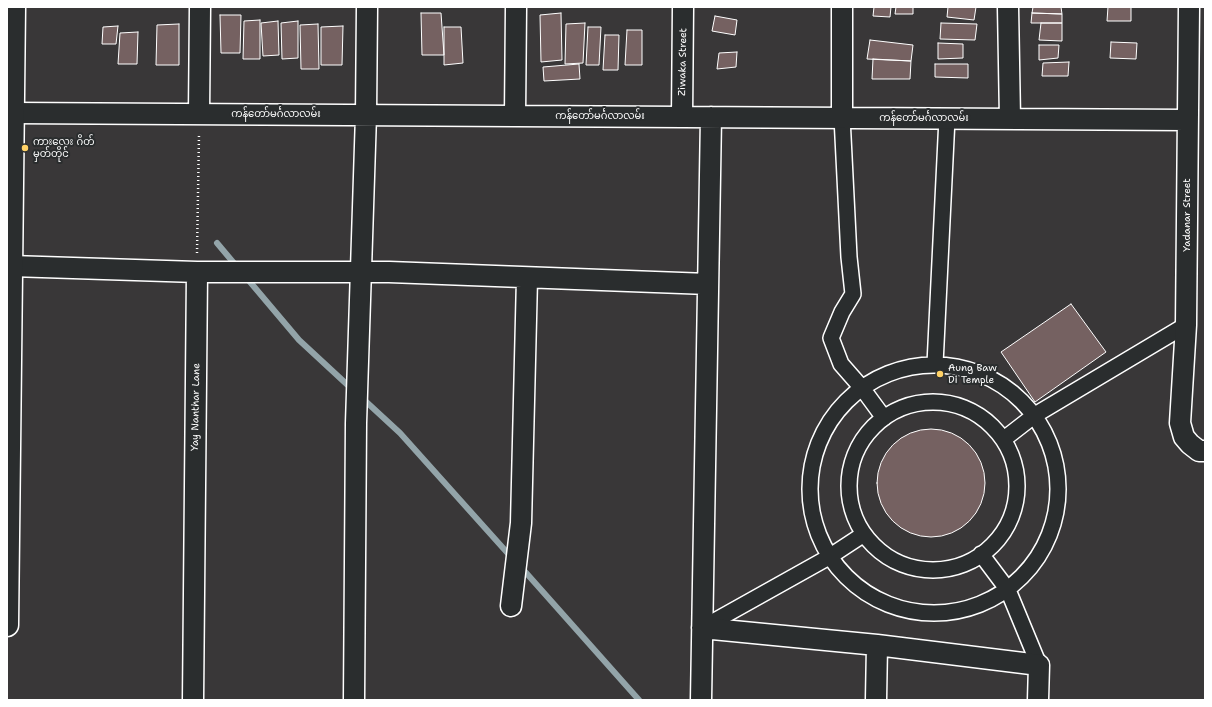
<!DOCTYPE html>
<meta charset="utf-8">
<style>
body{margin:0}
#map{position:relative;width:1212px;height:707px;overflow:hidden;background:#393738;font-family:"Shantell Sans",sans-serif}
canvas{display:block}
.frame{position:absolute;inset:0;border:8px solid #fff;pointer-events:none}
</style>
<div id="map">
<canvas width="1212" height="707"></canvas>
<div class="frame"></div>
</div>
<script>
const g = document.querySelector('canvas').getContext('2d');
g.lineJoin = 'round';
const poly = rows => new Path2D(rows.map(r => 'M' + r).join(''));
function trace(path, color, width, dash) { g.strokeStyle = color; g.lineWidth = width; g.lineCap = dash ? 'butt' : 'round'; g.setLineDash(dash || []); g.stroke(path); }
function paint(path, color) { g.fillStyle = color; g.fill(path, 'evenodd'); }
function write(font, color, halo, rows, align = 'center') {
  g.font = font + ' "Shantell Sans","Noto Sans Myanmar",sans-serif'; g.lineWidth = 4; g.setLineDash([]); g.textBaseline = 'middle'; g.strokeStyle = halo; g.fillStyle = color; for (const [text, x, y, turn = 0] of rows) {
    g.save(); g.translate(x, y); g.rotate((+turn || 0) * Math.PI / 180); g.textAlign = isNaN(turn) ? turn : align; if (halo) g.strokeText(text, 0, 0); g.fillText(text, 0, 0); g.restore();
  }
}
trace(poly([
 [217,243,238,268],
 [245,276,299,340,353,390],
 [361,397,400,433,512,558],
 [520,566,639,700]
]), '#93a4a9', 6);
const building = poly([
 [874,7,891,7,890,17,873,16,874,7],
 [896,7,913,7,913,14,895,14,896,7],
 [948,7,976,7,974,20,947,17,948,7],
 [1033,7,1061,7,1062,14,1032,13,1033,7],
 [1108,7,1131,7,1131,21,1107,21,1108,7],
 [421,13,441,13,444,55,422,55,421,13],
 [561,13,562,60,541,62,540,15,561,13],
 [1032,13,1062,14,1062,23,1031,23,1032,13],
 [220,15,241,15,240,53,221,53,220,15],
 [715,16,737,20,735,35,712,31,715,16],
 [260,20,260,59,243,59,244,21,260,20],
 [278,21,279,55,263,56,261,23,278,21],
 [298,21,298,58,282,59,281,23,298,21],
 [585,23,583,63,565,64,566,24,585,23],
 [941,23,977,24,975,40,940,39,941,23],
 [1041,23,1062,23,1062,41,1039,40,1041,23],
 [179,24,179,65,156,65,157,25,179,24],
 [318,24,319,69,301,69,300,25,318,24],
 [118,26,116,44,102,44,103,27,118,26],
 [343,26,342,65,321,65,321,27,343,26],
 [444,27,461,27,463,63,444,65,444,27],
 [588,27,601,27,599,65,586,65,588,27],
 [627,30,642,30,642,65,625,65,627,30],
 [138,32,137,64,118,64,120,33,138,32],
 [605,35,619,35,618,70,603,70,605,35],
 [870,40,913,45,911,61,867,59,870,40],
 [1111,42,1137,43,1136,59,1110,58,1111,42],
 [938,43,963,44,963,58,938,59,938,43],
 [1039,45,1059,45,1058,58,1039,60,1039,45],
 [737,52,736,67,717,69,719,53,737,52],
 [873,59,911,61,910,79,872,79,873,59],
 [1069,62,1068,76,1042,76,1043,63,1069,62],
 [579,64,580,79,544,81,543,67,579,64],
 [935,64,968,64,968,78,935,77,935,64],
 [1071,304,1106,352,1035,402,1001,352,1071,304],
 '877 483a54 54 0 1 1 108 0a54 54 0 1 1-108 0Z'
]);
paint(building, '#756161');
trace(building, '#fff', 1);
const pedestrian = poly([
 [842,117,849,257,853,294,842,312,831,338,841,364,862,388,884,418],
 [935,364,947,118],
 '810 489a124 124 0 1 1 248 0a124 124 0 1 1-248 0Z',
 '849 486a84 84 0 1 1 168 0a84 84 0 1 1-168 0Z',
 [1004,439,1035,415,1186,325],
 [981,554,1008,590,1039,665],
 [702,628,829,557,864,534]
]);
const minor = poly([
 [842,7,842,117],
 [1008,7,1010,119],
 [1189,7,1186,325,1180,423,1184,437,1190,444,1199,451,1205,451],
 [12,113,1187,120],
 [199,114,200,7],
 [515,116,516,7],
 [682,117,683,7],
 [11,266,197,272,389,272,708,284],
 [511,606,521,523,527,278],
 [702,628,877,645,1039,665,1038,700],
 [193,700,197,272],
 [354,700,356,423,366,115,367,7],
 [701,700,711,117],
 [876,700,877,645]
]);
const secondary = poly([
 [7,625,14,7]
]);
trace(pedestrian, '#fff', 18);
trace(minor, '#fff', 23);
trace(secondary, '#fff', 25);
trace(poly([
 [197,253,199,134]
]), '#fff', 2.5, [1, 3]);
trace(pedestrian, '#2a2d2e', 15);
trace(minor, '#2a2d2e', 20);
trace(secondary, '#2a2d2e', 22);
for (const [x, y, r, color] of [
 [25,148,4,"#ffd166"],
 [940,374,4,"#ffd166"]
]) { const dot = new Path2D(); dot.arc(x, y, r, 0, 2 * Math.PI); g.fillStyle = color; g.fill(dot); trace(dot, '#2a2d2e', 1.5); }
write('10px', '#fff', '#2a2d2e', [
 ["Ziwaka Street",683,62,-89],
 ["ကန်တော်မင်္ဂလာလမ်း",276,114],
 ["ကန်တော်မင်္ဂလာလမ်း",600,116],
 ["ကန်တော်မင်္ဂလာလမ်း",924,118],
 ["Yadanar Street",1187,215,-90],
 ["Yay Nanthar Lane",196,407,-89]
]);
write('10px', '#fff', '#2a2d2e', [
 ["ကားလေး ဂိတ်",33,142],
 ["မှတ်တိုင်",33,154],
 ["Aung Baw",948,368],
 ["Di Temple",948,380]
], 'left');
</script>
